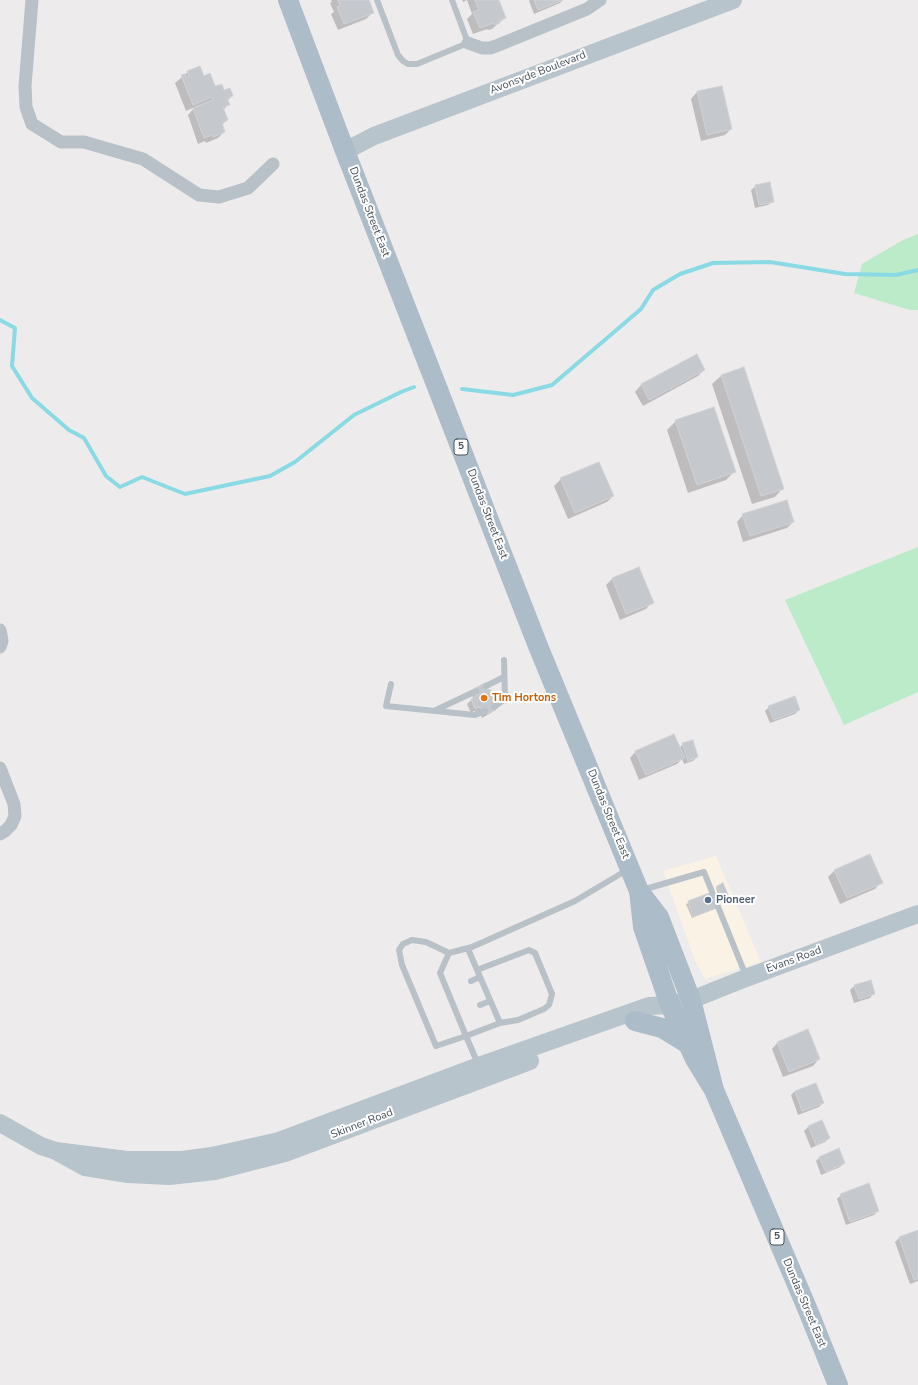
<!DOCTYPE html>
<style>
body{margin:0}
canvas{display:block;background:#eeebec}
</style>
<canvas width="918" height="1385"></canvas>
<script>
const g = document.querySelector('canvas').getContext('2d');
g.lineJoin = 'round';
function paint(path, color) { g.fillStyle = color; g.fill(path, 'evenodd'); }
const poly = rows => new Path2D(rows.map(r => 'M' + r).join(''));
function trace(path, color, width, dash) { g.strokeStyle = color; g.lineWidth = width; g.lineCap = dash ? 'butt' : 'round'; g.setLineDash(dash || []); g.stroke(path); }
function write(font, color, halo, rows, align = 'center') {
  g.font = font + ' "Nunito Sans",sans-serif'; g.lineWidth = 4; g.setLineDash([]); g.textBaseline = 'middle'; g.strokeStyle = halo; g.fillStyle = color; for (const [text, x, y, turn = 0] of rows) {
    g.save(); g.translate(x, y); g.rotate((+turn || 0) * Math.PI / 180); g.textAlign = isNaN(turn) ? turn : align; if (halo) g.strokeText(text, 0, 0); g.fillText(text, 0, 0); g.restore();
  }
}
paint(poly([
 [716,856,761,962,705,979,695,960,663,871]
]), '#faf2e4');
paint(poly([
 [918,234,918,310,910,310,854,293,862,264,903,240],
 [918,547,918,692,844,725,785,600]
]), '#bbebc9');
paint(poly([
 [331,0,368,0,373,12,366,19,338,30,331,14,334,12,330,3,332,2],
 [462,0,498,0,505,18,492,29,488,30,487,29,473,34,467,19,472,14,467,0,463,2],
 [530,0,563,0,560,3,534,14,529,1],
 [188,72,203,77,215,88,232,96,227,101,229,104,223,110,227,120,222,125,224,132,218,138,206,143,205,141,198,144,188,115,195,107,186,111,175,83],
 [697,92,731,129,725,135,701,141,691,99],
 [756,186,773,201,768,205,755,208,751,190],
 [696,356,704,370,698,376,643,406,635,392,641,385],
 [744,368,783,488,775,497,752,504,712,384,721,376],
 [676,421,734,472,726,480,688,493,667,430],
 [561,479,613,496,607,502,568,519,554,486],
 [743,515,793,522,787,528,743,542,737,522],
 [638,568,652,602,646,609,620,620,606,585,612,579],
 [487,689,495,709,491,713,482,718,480,714,474,711,471,713,467,704,473,698,471,693],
 [769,707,799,710,795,714,770,723,765,711],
 [683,744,697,757,693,761,684,764,682,759,677,764,639,780,630,758,636,751,679,748],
 [869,855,881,882,875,889,840,904,828,877,834,871],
 [717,886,728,899,727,900,721,903,716,888],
 [711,893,716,907,692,918,686,904],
 [854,986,874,993,870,998,854,1003,850,990],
 [778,1042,819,1059,813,1066,783,1077,772,1049],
 [795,1091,823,1103,819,1107,798,1115,791,1095],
 [822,1121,829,1138,825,1142,811,1148,804,1131,808,1127],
 [820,1157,844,1163,840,1167,821,1175,816,1161],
 [841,1195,878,1211,874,1215,846,1225,837,1199],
 [918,1231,918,1281,910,1284,895,1242,899,1238]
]), '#0003');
trace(poly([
 [0,320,15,328,12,366,32,398,69,430,84,438,106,476,120,487,142,477,185,494,270,476,295,462,354,415,401,392,414,387],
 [462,389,513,395,552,385,641,309,653,290,680,274,713,263,770,262,845,274,896,275,918,270]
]), '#8adae5', 4);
const building = poly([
 [338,0,369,0,374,13,344,24,337,7,340,6,338,0],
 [475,0,499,0,506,18,499,21,500,23,495,25,494,23,480,28,473,12,479,10,475,0],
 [534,0,563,0,538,10,534,0],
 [200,66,204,76,210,73,215,86,222,84,224,90,230,88,233,96,227,98,230,105,223,107,228,120,222,123,225,132,213,137,212,135,204,138,193,108,213,100,212,97,193,105,181,75,185,74,186,77,189,76,187,71,200,66],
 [722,86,732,129,707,135,697,91,722,86],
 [770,182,774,202,759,205,755,185,770,182],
 [697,354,705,370,649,400,641,384,697,354],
 [744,367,784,489,761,496,721,375,744,367],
 [714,407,736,472,697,485,675,420,714,407],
 [599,462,614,496,575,513,560,478,599,462],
 [787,500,794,522,750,536,742,514,787,500],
 [639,567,654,603,626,614,612,578,639,567],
 [485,683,487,689,491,690,496,701,494,705,496,710,486,714,484,710,478,707,475,709,471,699,475,697,477,693,475,688,485,683],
 [795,696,800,710,774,720,768,706,795,696],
 [674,734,685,758,646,775,635,751,674,734],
 [693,740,698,757,688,761,682,743,693,740],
 [870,854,883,883,847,898,834,870,870,854],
 [723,883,730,899,723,901,717,886,723,883],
 [712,892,717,908,693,917,688,901,712,892],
 [871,980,875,994,859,999,854,985,871,980],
 [808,1029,820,1059,789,1072,777,1042,808,1029],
 [816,1083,824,1103,802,1111,795,1091,816,1083],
 [822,1120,830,1138,816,1145,808,1126,822,1120],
 [839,1148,845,1163,826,1172,819,1157,839,1148],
 [869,1183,879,1211,850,1222,840,1194,869,1183],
 [918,1230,918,1279,914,1280,899,1237,918,1230]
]);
paint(building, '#c5c9ce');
trace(building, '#d0d2d7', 1);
trace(poly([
 [377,0,398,55,403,61,408,64,417,64,468,43,452,0],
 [391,684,386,706,475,715,485,711],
 [486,686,504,677],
 [494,707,505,699,504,660],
 [436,710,476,691],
 [642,890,704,872,746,976],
 [449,953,440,973,466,1036,500,1023,468,949],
 [477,970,529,950,535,953,552,994,549,1005,544,1009,518,1020,500,1023],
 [471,981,480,977],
 [480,1005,490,1001],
 [478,1064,466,1036,436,1046,402,965,399,950,403,944,412,940,426,942,449,953,472,947,575,901,627,870]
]), '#b7c1c7', 6);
trace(poly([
 [32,0,25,86,26,107,32,124,61,142,84,142,143,159,199,195,219,197,248,188,273,164],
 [468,43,482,48,490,48,496,46,587,9,600,0],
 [0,630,2,641,0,647],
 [0,768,14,804,15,816,11,825,5,831,0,834]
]), '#b7c1c7', 13);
trace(poly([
 [345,151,374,136,733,0],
 [0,1123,41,1146,56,1151,85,1167,128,1174,169,1176,215,1171,285,1153,530,1061],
 [56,1151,127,1160,182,1160,212,1156,279,1141,479,1066,649,1006,670,1005,691,1000,746,978,918,914]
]), '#b8c4cc', 18);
trace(poly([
 [288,0,345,151,538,646,639,891,659,917,691,1000,714,1090],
 [639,891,643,927,670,1005,695,1059,714,1090,807,1308,838,1385],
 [635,1021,662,1028,688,1044]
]), '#acbdc9', 20);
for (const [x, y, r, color] of [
 [484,698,4,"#e8710a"],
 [708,900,4,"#5c6f8a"]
]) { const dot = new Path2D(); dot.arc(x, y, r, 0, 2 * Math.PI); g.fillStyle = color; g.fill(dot); trace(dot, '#fff', 1.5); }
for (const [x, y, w] of [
 [461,447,14],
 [777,1237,14]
]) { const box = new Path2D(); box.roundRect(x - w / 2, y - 8, w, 16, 3); g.fillStyle = '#fff'; g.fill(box); trace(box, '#455057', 1); }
write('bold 10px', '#455057', null, [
 ["5",461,447],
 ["5",777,1237]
]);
write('11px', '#455057', '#fff', [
 ["Avonsyde Boulevard",538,73,-21],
 ["Dundas Street East",369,212,69],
 ["Dundas Street East",487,514,69],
 ["Dundas Street East",608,814,68],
 ["Evans Road",794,960,-20],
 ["Skinner Road",362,1124,-21],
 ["Dundas Street East",804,1303,67]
]);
write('bold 11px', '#c56008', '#fff', [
 ["Tim Hortons",492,698]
], 'left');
write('bold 11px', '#4e5e75', '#fff', [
 ["Pioneer",716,900]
], 'left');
</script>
